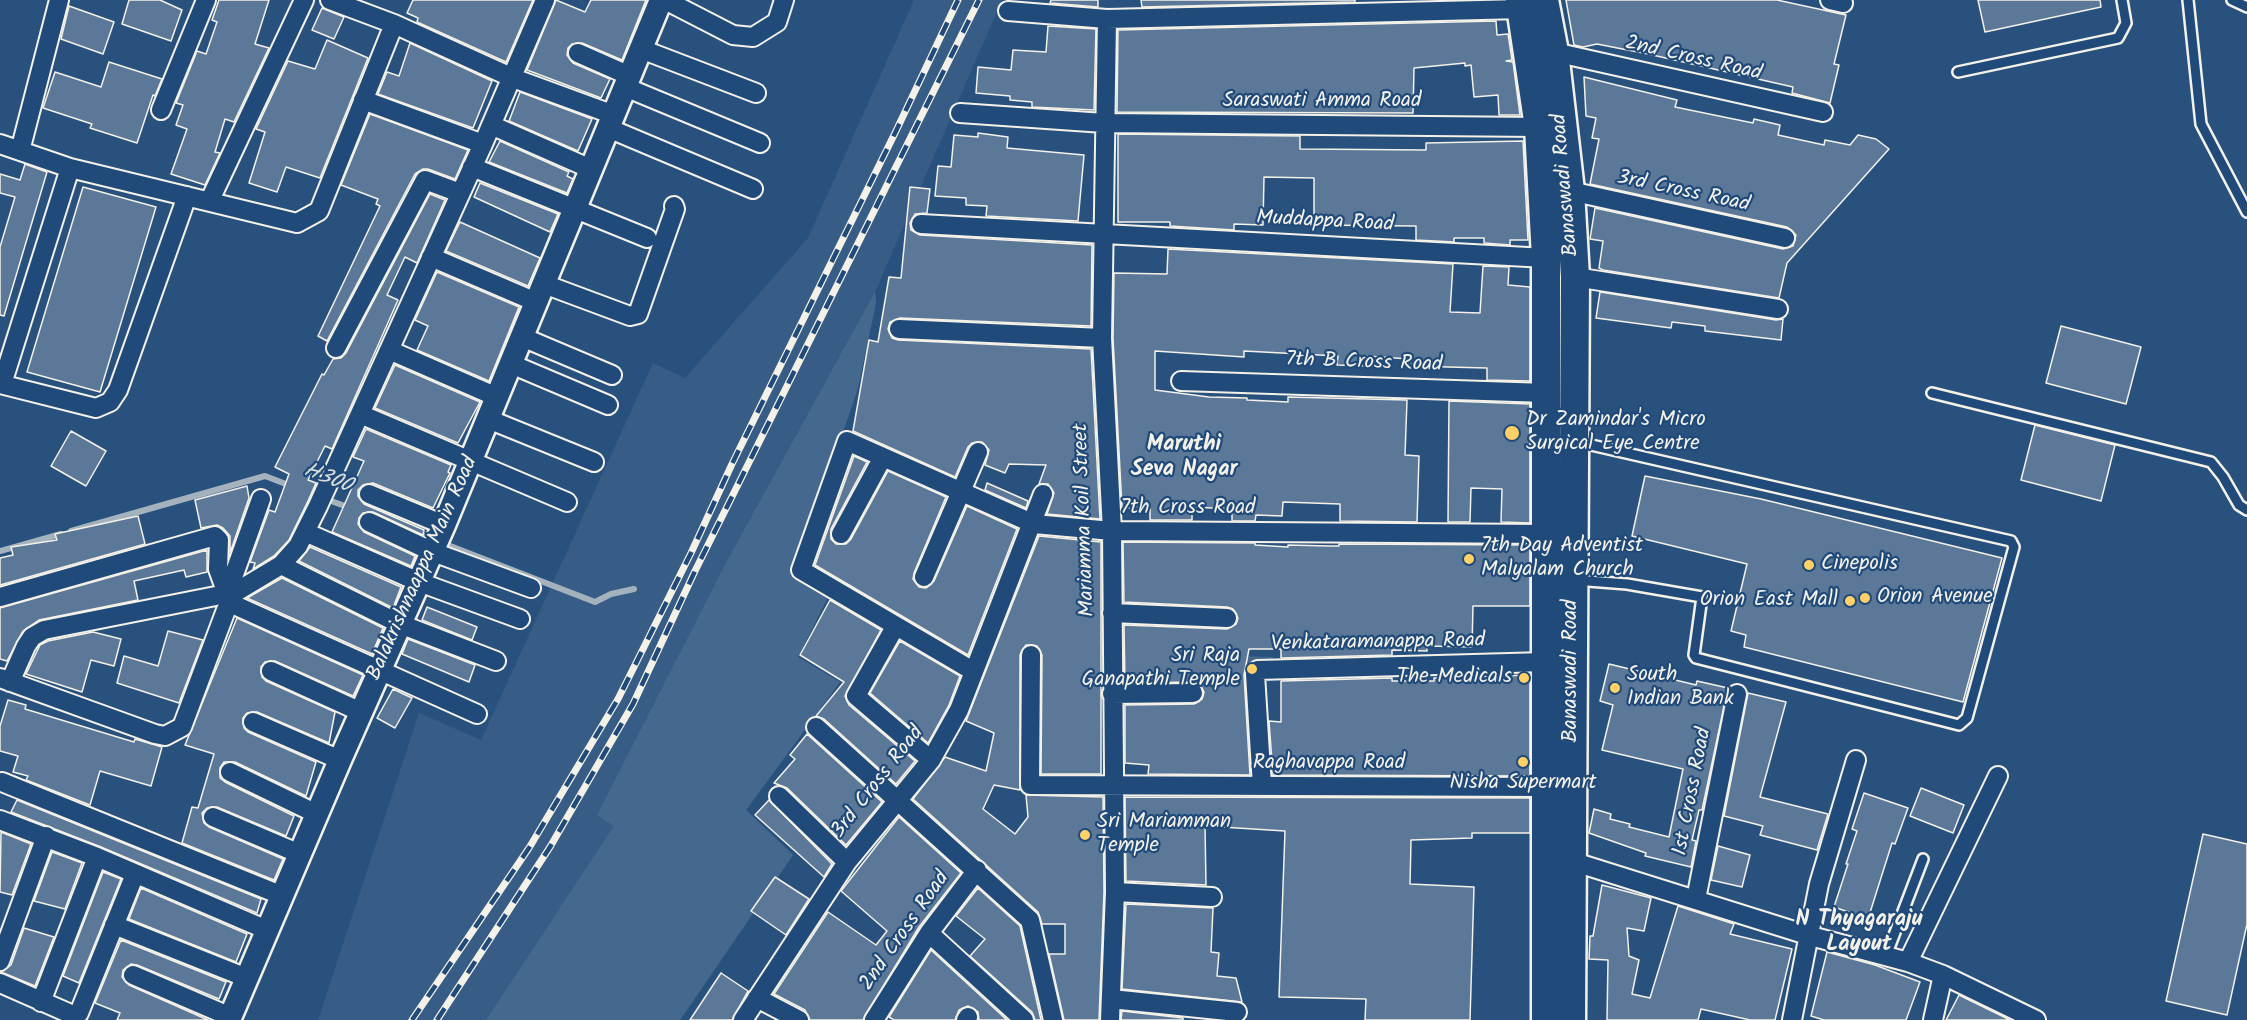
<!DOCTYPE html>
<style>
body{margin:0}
canvas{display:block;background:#28517e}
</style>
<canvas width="2247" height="1020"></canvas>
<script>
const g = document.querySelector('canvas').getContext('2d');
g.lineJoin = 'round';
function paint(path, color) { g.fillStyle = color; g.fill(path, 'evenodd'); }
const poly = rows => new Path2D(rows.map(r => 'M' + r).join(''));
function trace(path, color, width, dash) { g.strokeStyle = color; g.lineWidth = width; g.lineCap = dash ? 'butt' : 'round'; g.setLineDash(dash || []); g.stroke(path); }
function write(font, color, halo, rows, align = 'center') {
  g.font = font + ' Kalam,sans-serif'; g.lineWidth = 4.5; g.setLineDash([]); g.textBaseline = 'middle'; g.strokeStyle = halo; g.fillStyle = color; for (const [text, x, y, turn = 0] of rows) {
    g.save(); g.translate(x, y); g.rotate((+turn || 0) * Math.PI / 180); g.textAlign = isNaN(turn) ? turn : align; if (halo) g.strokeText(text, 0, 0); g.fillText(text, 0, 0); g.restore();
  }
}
paint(poly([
 [914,0,1002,0,875,292,876,303,858,388,796,571,829,595,798,657,840,682,746,810,793,855,680,1020,318,1020,419,713,481,740,653,363,685,378,808,238]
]), '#375d86');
paint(poly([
 [875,292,876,303,858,388,796,571,829,595,798,657,840,682,746,810,793,855,680,1020,486,1020,614,826,597,815,727,561],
 [1233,656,1273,657,1273,669,1255,675,1256,689,1234,689]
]), '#45688e');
trace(poly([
 [323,498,372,516],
 [396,525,595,602,611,594,634,589],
 [71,531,265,476,291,486],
 [0,551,61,534]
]), '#a4b2be', 6);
const building = poly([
 [129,0,160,0,182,10,171,41,122,24,129,0],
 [219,0,269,0,255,44,269,48,234,122,225,119,215,152,220,153,205,185,171,174,187,129,176,125,183,105,176,103,197,51,206,54,217,22,212,20,219,0],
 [413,0,533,0,506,62,417,22,418,18,407,13,413,0],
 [556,0,585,12,591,0,646,0,622,60,582,43,572,44,568,48,567,55,573,63,610,79,601,98,527,70,556,0],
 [1051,0,1098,0,1098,7,1050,3,1051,0],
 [1141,0,1355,0,1355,2,1142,7,1141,0],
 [1566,0,1777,0,1846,15,1834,64,1839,65,1830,103,1792,93,1793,87,1648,54,1597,44,1583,47,1574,45,1566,0],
 [1978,0,2100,0,2101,7,1985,32,1978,0],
 [69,6,114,22,103,54,61,39,69,6],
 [322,8,344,17,334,39,312,30,322,8],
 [1496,21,1497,35,1508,34,1512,60,1506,61,1513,62,1520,115,1499,115,1498,95,1474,97,1471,65,1465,66,1465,63,1414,68,1413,113,1117,112,1118,30,1496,21],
 [1048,26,1096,29,1094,110,1032,107,1032,102,1010,100,1010,96,976,93,978,67,1011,70,1013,50,1046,52,1048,26],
 [327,40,368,58,320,178,286,167,277,192,249,183,265,132,256,129,288,61,315,69,327,40],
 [410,43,492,81,473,128,378,94,387,72,399,76,410,43],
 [109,62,162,79,155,96,153,95,137,143,90,128,92,124,43,108,55,72,101,87,109,62],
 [1584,77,1677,100,1675,107,1753,123,1754,119,1780,125,1778,135,1824,145,1825,140,1850,145,1858,135,1876,139,1889,149,1787,263,1779,298,1603,270,1599,268,1603,241,1590,239,1595,208,1783,249,1793,246,1796,235,1787,227,1590,184,1599,139,1592,138,1596,118,1586,116,1584,77],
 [520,92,592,119,578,151,509,121,520,92],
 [370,114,468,150,455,179,428,169,423,169,415,174,327,341,318,336,380,206,376,204,378,199,341,185,370,114],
 [978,133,1008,137,1007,148,1084,155,1078,221,986,216,987,206,966,205,966,198,935,196,938,166,951,167,954,135,978,137,978,133],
 [1118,134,1300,136,1300,149,1426,150,1426,143,1523,141,1528,240,1510,240,1510,245,1484,243,1484,238,1454,238,1454,242,1416,240,1416,226,1314,225,1314,178,1264,177,1263,225,1234,224,1234,230,1170,226,1170,222,1118,222,1118,134],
 [500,141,569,172,567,176,573,179,567,193,489,162,500,141],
 [25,164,47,172,4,316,0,315,0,247,15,197,0,193,0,174,20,180,25,164],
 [480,183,558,214,550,232,474,197,480,183],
 [83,187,156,207,100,392,27,372,83,187],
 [910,187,930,189,927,213,915,214,910,223,911,230,920,235,1092,245,1091,326,900,318,890,322,888,329,892,338,898,340,1091,349,1100,519,1047,514,1054,493,1048,484,1039,484,1046,465,1009,464,1005,473,985,465,989,450,982,442,972,443,968,447,955,477,853,431,869,340,878,342,889,277,901,278,910,187],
 [430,194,445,200,417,263,405,257,387,295,398,300,332,449,325,446,308,480,316,483,308,501,289,540,274,556,253,569,255,563,250,562,269,510,275,512,289,474,275,467,322,374,324,375,333,359,341,358,346,353,430,194],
 [460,222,540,258,528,286,446,251,460,222],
 [1168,249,1453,264,1450,312,1480,313,1483,266,1509,267,1508,285,1530,287,1530,381,1487,380,1487,368,1408,366,1409,359,1366,356,1365,366,1337,365,1338,356,1244,351,1244,357,1155,351,1155,390,1209,397,1247,398,1247,400,1288,402,1288,397,1407,400,1405,455,1419,456,1417,522,1340,521,1340,504,1283,502,1282,516,1256,515,1255,521,1232,521,1232,509,1192,507,1192,520,1150,520,1150,509,1122,508,1113,338,1114,273,1167,274,1168,249],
 [437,272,519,307,489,381,417,350,428,326,415,320,437,272],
 [1600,292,1776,320,1783,319,1781,340,1705,331,1705,326,1672,322,1671,328,1596,318,1600,292],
 [2061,326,2141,347,2126,404,2046,383,2061,326],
 [395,365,480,402,458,443,375,408,395,365],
 [1449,401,1530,404,1530,523,1501,522,1502,489,1471,488,1470,522,1448,522,1449,401],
 [2035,425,2115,445,2101,501,2021,480,2035,425],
 [366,429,451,465,448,472,450,473,433,508,373,483,363,485,358,490,358,496,364,504,424,530,423,535,373,512,363,513,359,518,358,524,364,532,415,556,411,566,332,532,364,461,353,457,366,429],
 [71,431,106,451,86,486,51,466,71,431],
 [854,456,867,462,831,529,831,539,836,544,846,544,851,539,888,471,946,497,914,573,913,579,919,587,926,588,934,581,967,506,1017,529,968,655,815,565,854,456],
 [1645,476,1761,499,2002,558,1963,702,1744,647,1746,635,1731,631,1747,564,1632,536,1645,476],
 [987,483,1028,501,1026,508,985,490,987,483],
 [247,486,249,498,230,553,230,536,223,528,217,525,201,528,195,500,247,486],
 [138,516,145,544,0,585,0,558,13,555,11,547,57,540,55,534,138,516],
 [1039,536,1101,542,1101,774,1041,774,1042,655,1037,646,1026,645,1020,655,1020,790,994,785,983,809,1015,834,1028,817,1026,795,1103,797,1104,892,1099,1020,1064,1020,1049,954,1065,954,1065,924,1042,924,1038,912,913,799,945,757,986,771,994,733,966,721,1039,536],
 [1123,542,1255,543,1255,545,1288,547,1288,545,1330,546,1339,546,1339,544,1530,545,1530,606,1473,606,1472,647,1427,646,1427,651,1392,650,1392,655,1281,658,1281,649,1249,649,1244,675,1250,775,1148,774,1149,765,1125,763,1125,705,1194,704,1202,699,1204,692,1199,684,1193,682,1125,683,1124,625,1227,629,1236,624,1238,618,1233,609,1227,607,1124,602,1123,542],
 [310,547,401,587,393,608,299,561,310,547],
 [207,550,207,572,186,577,184,570,134,581,138,600,39,620,23,631,7,661,0,659,0,608,207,550],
 [282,578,383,628,372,654,247,598,282,578],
 [830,600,881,630,845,696,849,705,915,761,896,784,824,719,816,716,844,682,800,655,830,600],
 [427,607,477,627,472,640,422,620,427,607],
 [237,618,363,675,353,696,275,661,265,662,261,667,262,677,266,681,335,712,329,743,257,712,247,713,243,718,244,728,248,732,316,762,306,796,235,762,224,762,220,768,220,778,225,782,294,816,286,836,217,807,207,808,202,813,204,823,209,827,283,859,274,880,182,843,192,807,198,808,214,754,185,745,237,618],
 [168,631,203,640,179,703,117,683,124,656,158,666,168,631],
 [93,632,121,639,114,666,91,660,82,692,26,674,40,645,48,641,93,632],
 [408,639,475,665,469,682,402,654,408,639],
 [900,641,960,676,949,705,928,743,870,693,900,641],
 [1609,664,1696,685,1697,681,1728,688,1702,810,1699,810,1692,840,1696,841,1691,867,1645,856,1646,853,1589,833,1594,809,1611,814,1610,819,1630,824,1629,827,1669,837,1683,769,1602,750,1613,705,1600,701,1609,664],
 [1530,675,1530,776,1273,775,1269,721,1281,722,1281,681,1392,678,1392,681,1434,681,1434,678,1530,675],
 [393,689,412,698,395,728,377,718,393,689],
 [1748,693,1786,702,1760,797,1828,814,1817,850,1760,835,1763,826,1724,816,1748,693],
 [8,700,26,705,25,709,134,742,135,739,162,747,151,786,100,771,90,805,26,780,28,776,13,772,18,756,0,751,0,726,8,700],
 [807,734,882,802,846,845,787,788,774,783,795,759,790,755,807,734],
 [1921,788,1964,805,1953,833,1910,816,1921,788],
 [1864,793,1908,808,1895,844,1892,843,1868,919,1834,907,1848,864,1846,864,1857,831,1852,829,1864,793],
 [1125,797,1530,798,1530,833,1472,833,1472,838,1411,840,1410,884,1474,887,1470,1020,1365,1020,1366,999,1279,997,1285,831,1205,826,1206,885,1126,881,1125,797],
 [17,800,261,899,257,913,101,847,11,812,17,800],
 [769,800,832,864,824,877,755,815,769,800],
 [899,817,961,873,919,927,863,1020,810,1020,805,1010,774,994,828,912,876,945,887,931,841,891,899,817],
 [1,832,31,844,12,895,0,892,1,832],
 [2203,834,2247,844,2247,924,2227,1015,2166,1001,2203,834],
 [1718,846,1750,855,1742,887,1711,880,1718,846],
 [52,852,82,863,65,909,34,901,52,852],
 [103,872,121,879,79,983,63,976,103,872],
 [775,877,809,899,786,935,751,911,775,877],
 [1602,885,1651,898,1644,931,1627,928,1629,956,1639,960,1632,994,1650,998,1678,906,1734,924,1730,934,1792,949,1775,1020,1750,1020,1701,1009,1698,1020,1607,1020,1608,960,1589,959,1590,936,1593,936,1602,885],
 [141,888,247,934,236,962,129,919,141,888],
 [978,888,1020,926,1041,1020,1035,1020,1032,1012,970,956,985,939,956,916,978,888],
 [1126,904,1213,908,1211,952,1219,953,1217,976,1236,978,1242,1002,1122,989,1126,904],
 [24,928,54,937,35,986,1,972,11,965,24,928],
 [121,940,226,982,219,999,137,965,131,964,123,970,122,977,129,985,208,1020,117,1020,120,1013,95,1003,121,940],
 [931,950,1007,1020,979,1020,978,1012,968,1006,959,1010,955,1020,894,1020,889,1017,931,950],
 [1827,952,1875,965,1920,982,1906,1020,1824,1020,1811,1016,1827,952],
 [721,973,748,991,732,1020,690,1020,721,973],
 [1959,995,2010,1020,1946,1020,1959,995],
 [1122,1011,1183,1018,1183,1020,1121,1020,1122,1011]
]);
paint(building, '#5b7899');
trace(building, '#f4f1e8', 1.5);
const service = poly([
 [2188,0,2201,124,2247,212],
 [2232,0,2247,7],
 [1958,72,2118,38,2126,23,2122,0],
 [1932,393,2211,462,2223,477,2239,505,2247,510],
 [1575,580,1627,584,1702,597,1694,655,1696,658,1959,725,1967,718,2014,547,2011,541,1578,442],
 [1886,956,1923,859]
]);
const minor = poly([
 [330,0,394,24,513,78,614,115],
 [665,0,733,35,753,37,777,22,784,0],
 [1830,0,1843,3],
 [1008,11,1107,19,1523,9],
 [1107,19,1102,338,1112,531,1115,892,1110,1020],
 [641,49,756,93],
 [1554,52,1823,112],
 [578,53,630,76],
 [625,87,760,143],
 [363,100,483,144],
 [161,110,206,0],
 [960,113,1104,123,1539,127],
 [491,125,591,169],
 [608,128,753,189],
 [0,144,70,168,297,223,319,211,394,24],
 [20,151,59,0],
 [472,167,647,238],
 [1570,191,1785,238],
 [210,200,304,0],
 [921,224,1546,258],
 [431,257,536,302],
 [1575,277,1778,309],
 [544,284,630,316,638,314,675,209,674,206],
 [899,329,1102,338],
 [522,337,612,375],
 [336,348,425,180,460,193],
 [389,350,497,397],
 [511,364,608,405],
 [1181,381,1546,393],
 [0,384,96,408,110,402,118,390,187,196],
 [2,384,70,168],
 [360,414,567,502],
 [488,419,594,462],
 [369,494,444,525],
 [369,522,433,552,531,588],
 [305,532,419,582,520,619],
 [841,534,883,457],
 [281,565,400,624,496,661],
 [924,577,978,452],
 [227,594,261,499],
 [0,597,215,536,219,540,218,569,227,594],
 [230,603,477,714],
 [1112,613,1227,618],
 [895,627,856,696,931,760],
 [1031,655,1030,785,1545,787],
 [271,671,361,712],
 [973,671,801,570,847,441,1034,524,1112,531,1546,534],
 [0,678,155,734,165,736,182,727,226,610,236,592,281,565,298,546,318,506,483,144,545,0],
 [10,682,26,646,32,637,44,630,236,592],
 [1112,694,1193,693],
 [253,722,340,760],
 [816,727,1030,920,1053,1020],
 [230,772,317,814],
 [2,782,283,896],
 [1262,786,1255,674,1258,670,1545,662],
 [779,796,847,862],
 [213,817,300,854],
 [0,820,97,857,267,930],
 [1565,859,1807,935,1908,962,1943,975,2036,1020],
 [1115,892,1212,897],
 [1696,899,1737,694],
 [114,925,247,978],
 [929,933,1024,1020],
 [0,961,46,836],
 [1908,962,1998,776],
 [133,975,231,1017],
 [0,983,73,1015,79,1013,135,874],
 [757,998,799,1020],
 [1111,999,1237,1012],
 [41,1002,97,857],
 [743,1020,847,862,931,760,959,710,1043,494],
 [874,1020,929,933,977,870],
 [966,1020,968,1017],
 [1792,1020,1819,884,1856,760],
 [1933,1020,1943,975]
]);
const tertiary = poly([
 [229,1020,340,760,444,525,661,0]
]);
const primary = poly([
 [1520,0,1539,127,1546,258,1546,1020],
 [1544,0,1554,52,1570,191,1575,277,1571,1020]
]);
trace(service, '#f4f1e8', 14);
trace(minor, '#f4f1e8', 22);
trace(tertiary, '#f4f1e8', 27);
trace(primary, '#f4f1e8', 33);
trace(service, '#1f4a7a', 9);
trace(minor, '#1f4a7a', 18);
trace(tertiary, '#1f4a7a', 22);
trace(primary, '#1f4a7a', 28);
const rail = poly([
 [412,1020,529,848,618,699,691,553,732,464,896,131,958,0],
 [437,1020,550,847,633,704,695,571,979,0]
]);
trace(rail, '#f4f1e8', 7);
trace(rail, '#1f4a7a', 4.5, [14]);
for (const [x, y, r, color] of [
 [1512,433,8,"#ffd166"],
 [1469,559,6,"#ffd166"],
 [1809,565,6,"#ffd166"],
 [1865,598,6,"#ffd166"],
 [1850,601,6,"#ffd166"],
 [1252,669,6,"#ffd166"],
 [1524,678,6,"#ffd166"],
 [1615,688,6,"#ffd166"],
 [1523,762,6,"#ffd166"],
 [1085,835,6,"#ffd166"]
]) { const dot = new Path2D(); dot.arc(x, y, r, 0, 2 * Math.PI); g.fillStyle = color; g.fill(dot); trace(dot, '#1f4a7a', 2); }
write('21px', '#f4f1e8', '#1f4a7a', [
 ["2nd Cross Road",1693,60,13],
 ["Saraswati Amma Road",1322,102],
 ["Banaswadi Road",1567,185,-95],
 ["3rd Cross Road",1683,193,12],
 ["Muddappa Road",1325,223,3],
 ["7th B Cross Road",1364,364,2],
 ["7th Cross Road",1188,509],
 ["Mariamma Koil Street",1086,520,-92],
 ["Balakrishnaappa Main Road",424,569,-66],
 ["Venkataramanappa Road",1378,644,-1],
 ["Banaswadi Road",1572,671,-90],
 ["Raghavappa Road",1329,764],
 ["3rd Cross Road",879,783,-52],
 ["1st Cross Road",1694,792,-79],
 ["2nd Cross Road",906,932,-55]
]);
write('21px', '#f4f1e8', '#1f4a7a', [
 ["Dr Zamindar's Micro",1526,421],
 ["Surgical Eye Centre",1526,445],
 ["7th Day Adventist",1481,547],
 ["Malyalam Church",1481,571],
 ["Cinepolis",1821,565],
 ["Orion Avenue",1877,598],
 ["Orion East Mall",1838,601,"right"],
 ["Sri Raja",1240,657,"right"],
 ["Ganapathi Temple",1240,681,"right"],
 ["South",1627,676],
 ["Indian Bank",1627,700],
 ["The Medicals",1512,678,"right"],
 ["Nisha Supermart",1523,784,"center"],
 ["Sri Mariamman",1097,823],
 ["Temple",1097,847]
], 'left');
write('bold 22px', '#f4f1e8', '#1f4a7a', [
 ["Maruthi",1184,446],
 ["Seva Nagar",1184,471],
 ["N Thyagaraju",1859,921],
 ["Layout",1859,946]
]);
write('italic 22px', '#d9dcda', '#1f4a7a', [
 ["H300",327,480,21]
]);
</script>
